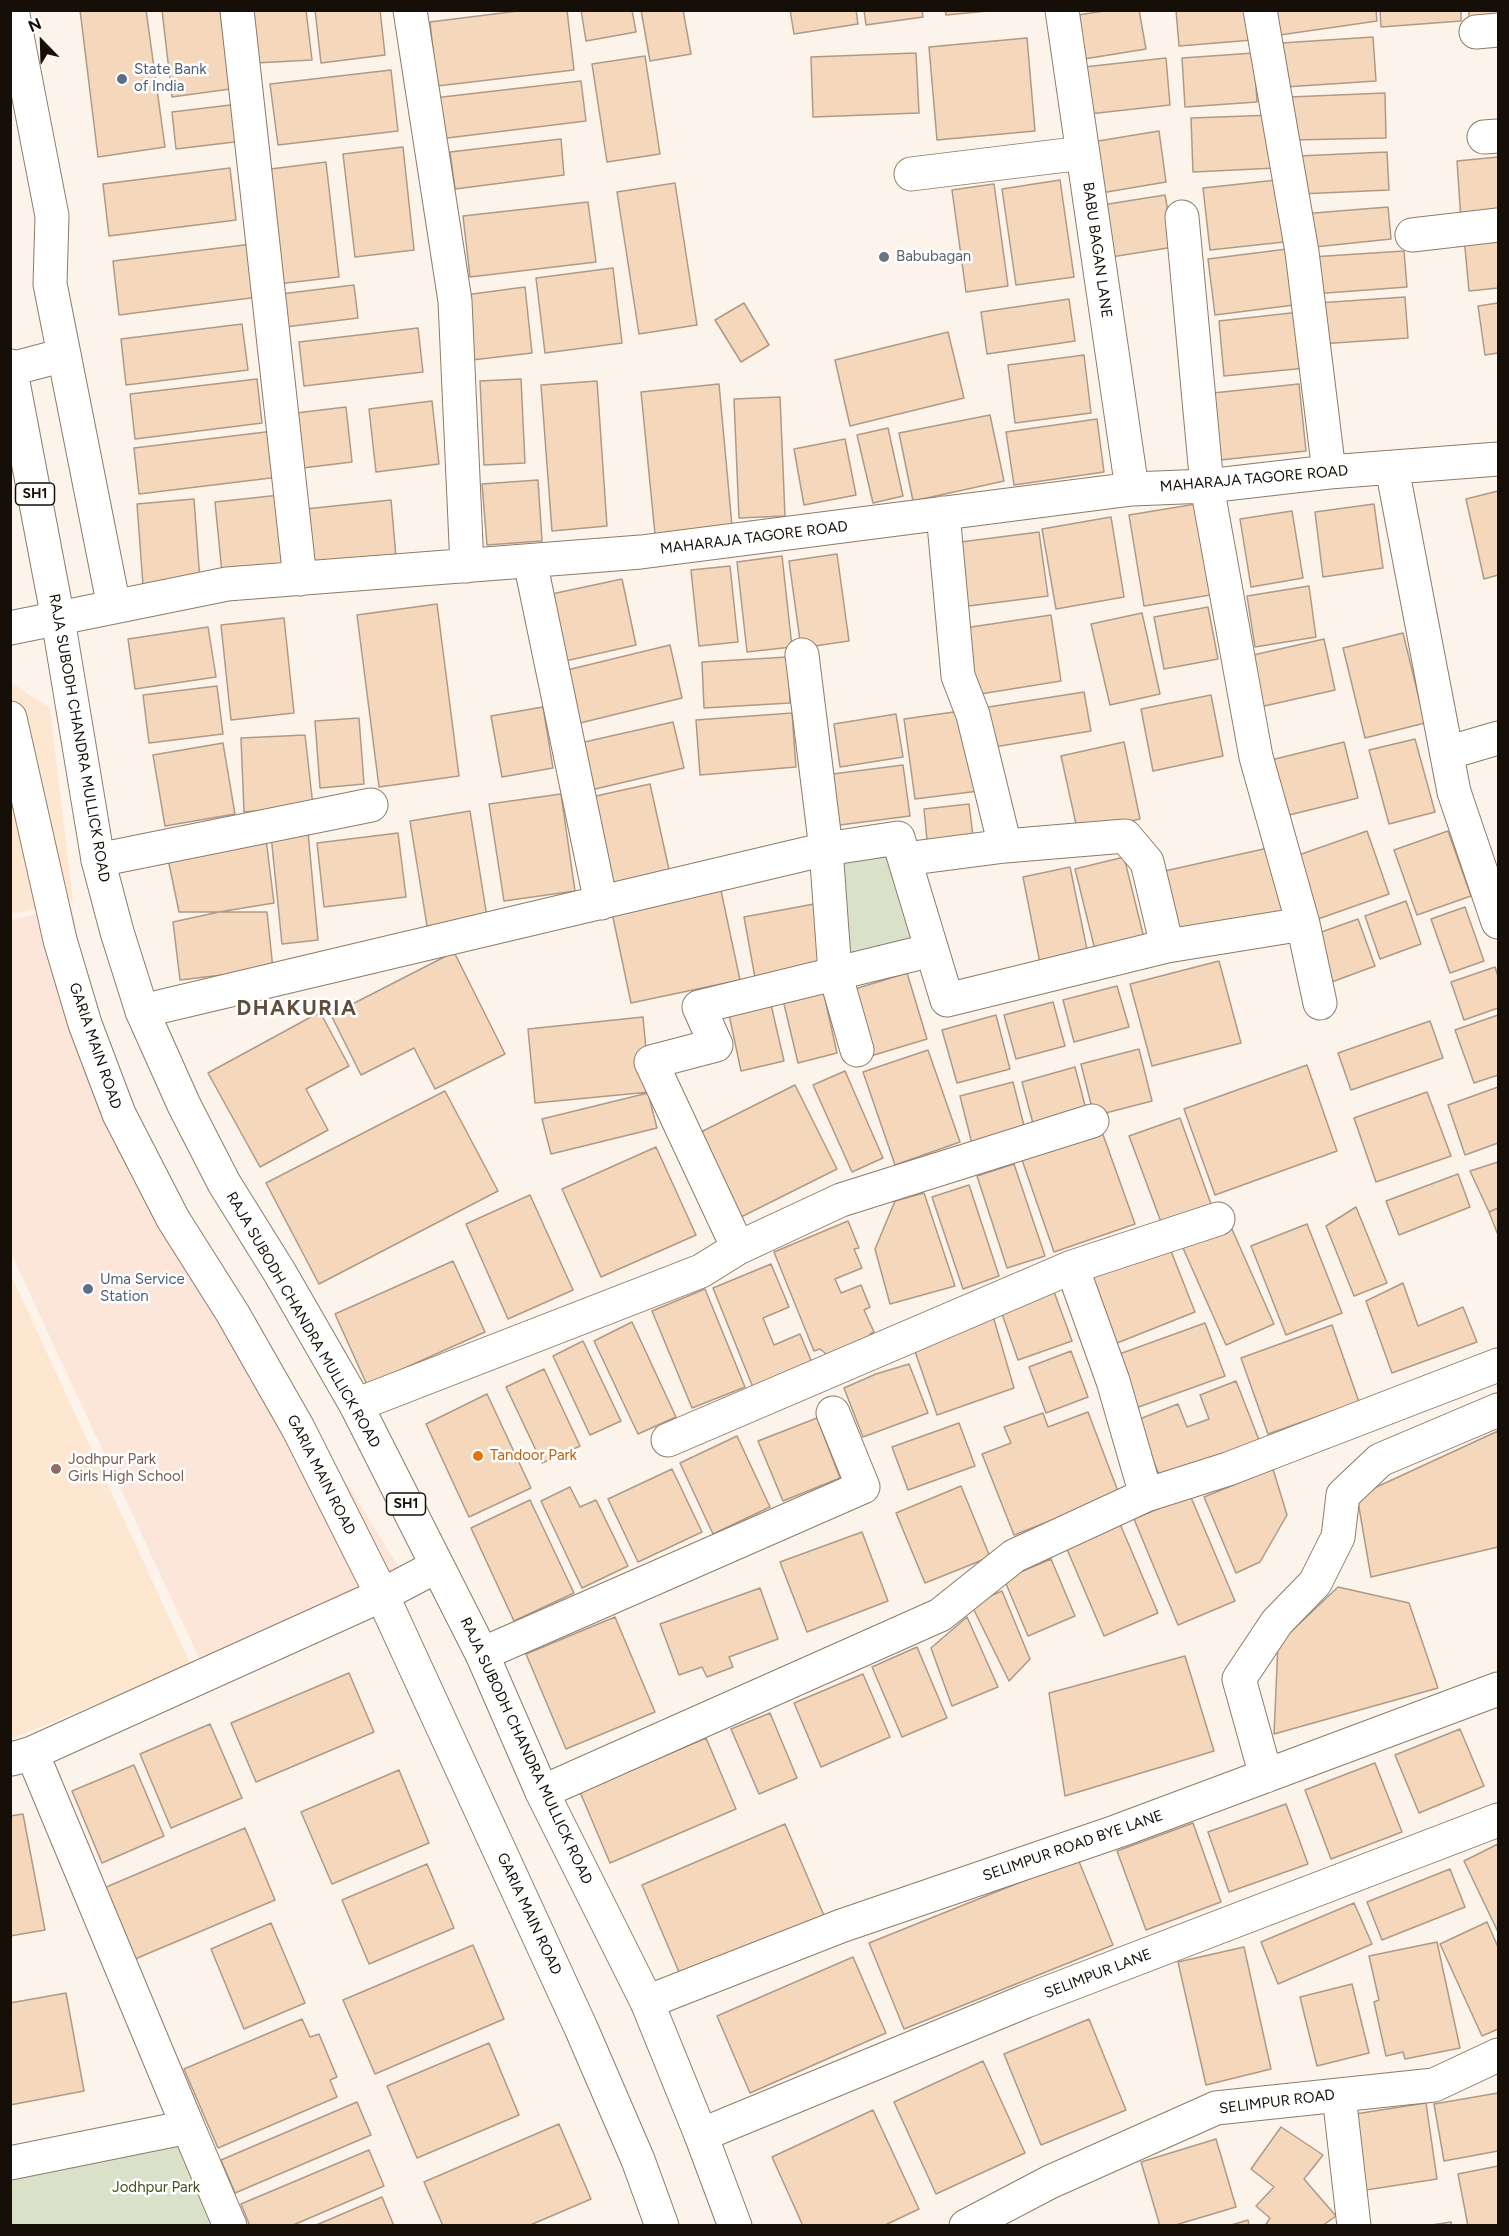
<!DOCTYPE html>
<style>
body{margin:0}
#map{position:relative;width:1509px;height:2236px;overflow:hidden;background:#fcf3ea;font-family:Figtree,sans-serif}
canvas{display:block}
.frame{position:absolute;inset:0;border:12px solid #160f08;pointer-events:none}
.north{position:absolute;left:12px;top:12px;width:60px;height:60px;-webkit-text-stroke:4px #fff;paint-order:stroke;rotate:337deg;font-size:16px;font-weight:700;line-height:24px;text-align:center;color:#160f08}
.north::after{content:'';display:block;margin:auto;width:21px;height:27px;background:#160f08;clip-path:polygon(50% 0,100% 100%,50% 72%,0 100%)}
</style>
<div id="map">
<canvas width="1509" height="2236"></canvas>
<div class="frame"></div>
<div class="north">N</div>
</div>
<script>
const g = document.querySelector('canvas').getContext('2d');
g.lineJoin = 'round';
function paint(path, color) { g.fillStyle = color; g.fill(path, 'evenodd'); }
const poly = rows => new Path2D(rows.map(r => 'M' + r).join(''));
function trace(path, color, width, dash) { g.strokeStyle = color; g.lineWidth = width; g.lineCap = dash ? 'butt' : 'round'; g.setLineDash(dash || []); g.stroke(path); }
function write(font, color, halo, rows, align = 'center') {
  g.font = font + ' Figtree,sans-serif'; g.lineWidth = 5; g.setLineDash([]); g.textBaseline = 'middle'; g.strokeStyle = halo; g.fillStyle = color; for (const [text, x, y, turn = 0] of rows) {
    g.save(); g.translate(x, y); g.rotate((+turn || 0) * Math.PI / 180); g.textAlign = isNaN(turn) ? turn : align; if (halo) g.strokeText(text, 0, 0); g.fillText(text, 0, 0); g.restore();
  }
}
paint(poly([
 [72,907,107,1092,401,1571,200,1660,11,1253,10,920]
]), '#fce5d9');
paint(poly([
 [10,682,50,708,73,901,11,914],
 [10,1273,191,1665,11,1739,10,1739]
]), '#fde7d1');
paint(poly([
 [894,842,926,942,852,963,833,854],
 [182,2143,217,2226,11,2226,11,2178]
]), '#dae1c9');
const building = poly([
 [80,10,146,10,165,147,98,157,80,10],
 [162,10,220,10,230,89,172,97,162,10],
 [250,10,306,10,312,60,255,63,250,10],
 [315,10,380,10,385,55,321,63,315,10],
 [526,10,567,10,574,70,437,86,430,22,526,10],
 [581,10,632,10,636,32,586,41,581,10],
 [641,10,683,10,691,54,650,61,641,10],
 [790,10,856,10,858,24,794,34,790,10],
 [864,10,922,10,923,17,866,25,864,10],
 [945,10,998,10,946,15,945,10],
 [1110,10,1139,10,1146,49,1078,60,1072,16,1110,10],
 [1176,10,1251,10,1253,40,1179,46,1176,10],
 [1269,10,1376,10,1377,21,1273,36,1269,10],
 [1380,10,1461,10,1461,21,1381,27,1380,10],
 [1469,10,1498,10,1498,25,1469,26,1469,10],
 [1373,37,1376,81,1285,87,1282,43,1373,37],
 [1027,38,1035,131,937,140,929,47,1027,38],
 [916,53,919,113,813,117,811,57,916,53],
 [1254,53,1257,102,1185,107,1182,58,1254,53],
 [645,56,660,154,607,162,592,64,645,56],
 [1166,58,1170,105,1089,114,1084,67,1166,58],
 [391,70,398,131,278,145,270,84,391,70],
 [581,81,586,121,439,139,434,98,581,81],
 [1385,93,1386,138,1291,140,1290,97,1385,93],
 [247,103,251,140,176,149,172,112,247,103],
 [1274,115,1276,168,1193,172,1191,118,1274,115],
 [1159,131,1166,182,1101,193,1092,142,1159,131],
 [561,139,564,175,455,189,450,152,561,139],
 [403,147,414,250,355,257,343,154,403,147],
 [1387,152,1389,190,1300,194,1298,156,1387,152],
 [1498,157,1498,217,1461,220,1457,161,1498,157],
 [326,162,339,277,277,284,263,170,326,162],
 [230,168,236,220,109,236,103,184,230,168],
 [1060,180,1074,277,1016,285,1002,189,1060,180],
 [1277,180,1284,242,1210,250,1203,188,1277,180],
 [675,183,697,325,639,334,617,192,675,183],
 [994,184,1008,286,966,292,952,190,994,184],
 [1165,195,1174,247,1111,257,1102,205,1165,195],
 [588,202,596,262,470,277,463,216,588,202],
 [1388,207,1391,239,1305,248,1302,214,1388,207],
 [1498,234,1498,288,1469,291,1464,237,1498,234],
 [252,244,258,297,119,315,113,261,252,244],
 [1287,249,1294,305,1215,315,1208,259,1287,249],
 [1404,251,1407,287,1313,294,1311,257,1404,251],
 [613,268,622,343,545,353,536,278,613,268],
 [354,285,358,318,285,327,281,294,354,285],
 [525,287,532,353,472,360,465,295,525,287],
 [1405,297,1408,338,1320,344,1318,303,1405,297],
 [1069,299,1075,341,987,354,981,312,1069,299],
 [744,303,769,345,741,362,715,320,744,303],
 [1498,303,1498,353,1485,355,1478,306,1498,303],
 [1300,312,1306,368,1224,376,1219,321,1300,312],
 [242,324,248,370,126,385,121,339,242,324],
 [418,328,423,372,304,386,299,342,418,328],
 [948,332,964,398,850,426,835,360,948,332],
 [1084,355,1091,413,1015,423,1008,365,1084,355],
 [257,379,262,423,135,439,130,394,257,379],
 [521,379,525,463,484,465,480,381,521,379],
 [597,381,607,526,552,531,541,385,597,381],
 [719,384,732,526,655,534,641,392,719,384],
 [1299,384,1306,451,1220,460,1213,393,1299,384],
 [780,397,785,516,739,518,734,399,780,397],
 [432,401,439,464,376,472,369,409,432,401],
 [346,407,352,462,294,469,288,414,346,407],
 [990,415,1004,481,913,501,899,433,990,415],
 [1097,419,1104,472,1014,485,1006,432,1097,419],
 [888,428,903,496,873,503,857,435,888,428],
 [282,430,287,476,139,494,134,448,282,430],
 [845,439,856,495,804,505,794,449,845,439],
 [538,480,542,541,487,545,482,484,538,480],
 [1498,491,1498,575,1484,579,1466,499,1498,491],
 [280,495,286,566,222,573,215,502,280,495],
 [194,499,200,581,143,585,137,504,194,499],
 [391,500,396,557,311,566,305,509,391,500],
 [1196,504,1210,595,1144,606,1129,515,1196,504],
 [1374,504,1383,568,1323,577,1315,512,1374,504],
 [1292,511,1303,578,1251,587,1240,519,1292,511],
 [1111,517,1124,597,1056,609,1042,529,1111,517],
 [1039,532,1048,596,961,607,953,543,1039,532],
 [837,554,849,641,801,648,789,561,837,554],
 [782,556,792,647,747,652,737,562,782,556],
 [730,566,738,642,699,646,691,570,730,566],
 [622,579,636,645,561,662,547,595,622,579],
 [1309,586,1316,637,1255,647,1247,596,1309,586],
 [437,604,459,776,379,787,357,615,437,604],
 [1208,607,1218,659,1164,669,1154,617,1208,607],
 [1142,613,1160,694,1110,705,1091,624,1142,613],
 [1051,615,1061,681,968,696,958,629,1051,615],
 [284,618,294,713,231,720,221,625,284,618],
 [208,627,216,677,135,689,128,639,208,627],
 [1403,633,1425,723,1365,738,1343,648,1403,633],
 [1324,639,1335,690,1260,707,1249,656,1324,639],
 [670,645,682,698,576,724,563,671,670,645],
 [788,657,790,703,704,708,702,662,788,657],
 [217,686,223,734,149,743,143,695,217,686],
 [1084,692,1091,731,988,748,982,708,1084,692],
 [1211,695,1223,756,1153,771,1141,709,1211,695],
 [543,707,553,768,502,777,491,716,543,707],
 [968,710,979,791,915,799,904,719,968,710],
 [792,713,796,767,700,775,696,720,792,713],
 [896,714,903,757,840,767,834,724,896,714],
 [359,718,364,784,320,788,315,721,359,718],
 [673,722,684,768,591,790,580,743,673,722],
 [305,735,313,806,244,812,241,738,305,735],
 [1415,739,1435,812,1389,824,1369,750,1415,739],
 [1124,742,1140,819,1078,833,1061,756,1124,742],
 [1344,742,1358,798,1277,818,1263,762,1344,742],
 [223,743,235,814,165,826,153,755,223,743],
 [903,765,910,816,832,826,825,775,903,765],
 [650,784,670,874,607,888,587,798,650,784],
 [561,794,575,891,504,901,489,804,561,794],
 [969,804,974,844,928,850,924,809,969,804],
 [470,811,487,917,427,926,410,821,470,811],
 [1367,831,1389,894,1318,919,1296,856,1367,831],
 [1448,831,1471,896,1417,915,1394,850,1448,831],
 [308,832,318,940,282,944,271,835,308,832],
 [398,833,406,897,324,907,317,843,398,833],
 [266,839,274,903,219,912,179,912,168,859,266,839],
 [1277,846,1292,915,1175,940,1160,872,1277,846],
 [1124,857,1145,942,1096,954,1075,869,1124,857],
 [1070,867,1088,954,1040,963,1023,877,1070,867],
 [720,886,740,980,631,1003,611,908,720,886],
 [1406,901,1421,944,1380,959,1365,916,1406,901],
 [814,904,826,971,756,983,744,917,814,904],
 [1465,907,1484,961,1450,973,1431,919,1465,907],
 [219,912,267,912,273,969,180,980,173,922,219,912],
 [1358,919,1375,966,1329,983,1313,935,1358,919],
 [454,952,505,1054,435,1089,414,1048,361,1075,331,1015,454,952],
 [1219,961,1241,1043,1152,1066,1130,984,1219,961],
 [1495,967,1498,976,1498,1008,1464,1020,1451,982,1495,967],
 [907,973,927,1039,864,1058,845,992,907,973],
 [1117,986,1129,1027,1074,1042,1063,1000,1117,986],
 [823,990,837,1053,798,1063,783,1000,823,990],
 [769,996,784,1061,741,1071,727,1005,769,996],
 [1053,1002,1065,1046,1016,1059,1004,1015,1053,1002],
 [320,1012,349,1066,306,1089,328,1130,260,1167,208,1073,320,1012],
 [996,1015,1010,1069,957,1083,942,1030,996,1015],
 [1498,1015,1498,1075,1474,1083,1455,1030,1498,1015],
 [643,1017,650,1092,535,1103,528,1029,643,1017],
 [1430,1021,1443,1058,1351,1090,1338,1053,1430,1021],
 [1139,1049,1152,1101,1094,1116,1081,1064,1139,1049],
 [928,1050,960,1142,895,1165,863,1072,928,1050],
 [1307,1065,1337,1151,1215,1195,1184,1109,1307,1065],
 [1075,1067,1088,1117,1035,1131,1022,1082,1075,1067],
 [845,1071,883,1158,852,1172,813,1085,845,1071],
 [1013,1082,1025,1130,972,1144,960,1096,1013,1082],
 [795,1085,837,1169,741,1217,699,1133,795,1085],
 [1498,1087,1498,1143,1465,1155,1448,1105,1498,1087],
 [445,1091,498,1191,319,1284,266,1183,445,1091],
 [1427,1092,1451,1156,1376,1182,1354,1118,1427,1092],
 [648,1093,657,1128,551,1154,542,1119,648,1093],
 [1180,1118,1211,1204,1161,1222,1129,1136,1180,1118],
 [1101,1129,1135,1224,1054,1252,1021,1157,1101,1129],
 [656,1147,696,1235,601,1277,562,1189,656,1147],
 [1498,1162,1498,1208,1489,1212,1470,1171,1498,1162],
 [1014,1164,1045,1256,1007,1268,977,1176,1014,1164],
 [1458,1174,1470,1207,1399,1235,1386,1201,1458,1174],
 [969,1185,999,1276,963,1289,932,1197,969,1185],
 [924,1193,955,1286,890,1304,875,1249,895,1201,924,1193],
 [530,1195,573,1290,508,1319,466,1224,530,1195],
 [1356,1207,1387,1283,1354,1296,1326,1226,1356,1207],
 [1498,1208,1498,1235,1489,1212,1498,1208],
 [848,1221,859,1248,854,1249,862,1268,835,1279,841,1293,861,1285,870,1307,864,1310,874,1332,870,1334,878,1342,830,1357,820,1349,814,1351,774,1252,848,1221],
 [1307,1224,1342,1313,1286,1335,1251,1246,1307,1224],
 [1231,1227,1274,1324,1226,1345,1183,1248,1231,1227],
 [1169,1246,1195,1312,1112,1345,1086,1279,1169,1246],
 [453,1261,485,1332,367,1385,335,1314,453,1261],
 [771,1264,789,1307,763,1318,774,1345,800,1334,813,1365,754,1390,713,1288,771,1264],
 [1403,1283,1418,1326,1463,1307,1477,1342,1392,1373,1366,1301,1403,1283],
 [705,1289,745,1387,692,1408,652,1311,705,1289],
 [1053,1289,1072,1341,1018,1360,1000,1308,1053,1289],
 [993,1316,1014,1388,937,1415,910,1337,993,1316],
 [632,1322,676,1417,638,1434,594,1341,632,1322],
 [1205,1323,1225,1376,1133,1409,1114,1356,1205,1323],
 [1332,1325,1359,1402,1268,1434,1241,1358,1332,1325],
 [583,1341,621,1421,590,1435,553,1356,583,1341],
 [1071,1351,1088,1397,1046,1413,1029,1367,1071,1351],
 [909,1364,928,1413,863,1437,844,1388,876,1374,909,1364],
 [544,1369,580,1446,542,1463,506,1387,544,1369],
 [1236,1381,1259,1440,1160,1477,1137,1420,1178,1404,1187,1427,1209,1419,1200,1395,1236,1381],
 [487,1394,531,1488,469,1517,426,1424,487,1394],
 [1088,1412,1119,1494,1014,1535,982,1454,1011,1443,1004,1427,1043,1413,1048,1427,1088,1412],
 [817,1418,840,1478,783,1501,758,1441,817,1418],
 [959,1423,975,1466,908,1490,892,1447,959,1423],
 [1498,1431,1498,1547,1371,1577,1357,1496,1498,1431],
 [737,1436,770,1507,713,1534,680,1463,737,1436],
 [672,1469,702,1532,638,1562,608,1499,672,1469],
 [1273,1469,1287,1515,1260,1562,1236,1573,1204,1497,1273,1469],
 [961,1486,990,1557,925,1583,896,1513,961,1486],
 [570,1487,580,1507,596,1500,628,1566,582,1588,541,1501,570,1487],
 [1190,1495,1235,1601,1178,1625,1134,1519,1190,1495],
 [530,1500,574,1593,514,1621,471,1528,530,1500],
 [1120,1524,1158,1613,1104,1636,1066,1547,1120,1524],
 [862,1532,888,1601,807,1632,780,1562,862,1532],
 [1051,1559,1075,1616,1028,1636,1004,1579,1051,1559],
 [1338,1587,1409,1603,1438,1688,1274,1734,1278,1644,1338,1587],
 [760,1588,778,1639,729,1657,733,1667,707,1677,702,1667,679,1675,660,1624,760,1588],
 [1002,1591,1030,1659,1009,1681,971,1604,1002,1591],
 [615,1617,655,1712,566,1749,526,1654,615,1617],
 [967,1617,998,1687,952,1706,931,1648,967,1617],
 [917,1647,947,1718,902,1737,872,1667,917,1647],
 [1185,1656,1214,1751,1065,1796,1049,1693,1185,1656],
 [349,1673,374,1732,256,1782,231,1723,349,1673],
 [863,1674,890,1737,821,1767,794,1703,863,1674],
 [770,1713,797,1778,759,1794,731,1729,770,1713],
 [210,1724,242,1798,171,1828,140,1754,210,1724],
 [1460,1729,1484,1786,1419,1813,1395,1755,1460,1729],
 [706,1738,736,1809,610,1863,580,1792,706,1738],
 [1375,1763,1402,1832,1331,1859,1305,1790,1375,1763],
 [134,1765,164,1836,102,1863,72,1791,134,1765],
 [399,1770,429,1843,332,1884,301,1812,399,1770],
 [1286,1804,1308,1864,1229,1892,1208,1832,1286,1804],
 [23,1814,45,1930,10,1936,10,1816,23,1814],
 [1193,1823,1221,1902,1146,1930,1117,1851,1193,1823],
 [785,1824,825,1918,682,1979,642,1885,785,1824],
 [245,1828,275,1900,135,1959,104,1888,245,1828],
 [1498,1844,1498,1932,1464,1861,1498,1844],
 [1078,1859,1113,1945,904,2029,869,1943,1078,1859],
 [427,1864,454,1928,369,1964,342,1900,427,1864],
 [1450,1869,1465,1907,1382,1940,1367,1902,1450,1869],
 [1354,1903,1372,1944,1278,1984,1261,1942,1354,1903],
 [1487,1922,1498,1947,1498,2029,1482,2036,1440,1944,1487,1922],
 [271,1923,305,2003,244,2029,211,1949,271,1923],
 [1437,1942,1460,2048,1405,2059,1403,2052,1386,2056,1374,2002,1379,2000,1369,1956,1437,1942],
 [473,1945,504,2019,375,2074,343,2000,473,1945],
 [1244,1947,1271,2069,1206,2085,1178,1962,1244,1947],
 [853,1957,886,2033,750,2093,717,2016,853,1957],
 [1352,1984,1369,2053,1317,2066,1300,1997,1352,1984],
 [66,1993,84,2091,10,2105,10,2003,66,1993],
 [302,2019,310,2037,319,2034,337,2077,330,2080,337,2097,218,2148,184,2069,302,2019],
 [1089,2019,1126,2110,1041,2145,1004,2054,1089,2019],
 [489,2043,519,2115,417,2158,387,2086,489,2043],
 [983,2061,1025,2153,936,2194,894,2102,983,2061],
 [1498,2093,1498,2151,1444,2161,1434,2104,1498,2093],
 [357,2102,371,2135,235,2193,221,2160,357,2102],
 [1426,2103,1437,2179,1366,2190,1355,2114,1426,2103],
 [873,2110,919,2209,883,2226,803,2226,772,2157,873,2110],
 [559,2124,591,2199,528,2226,443,2226,424,2182,559,2124],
 [1281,2127,1323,2155,1304,2179,1336,2216,1322,2226,1265,2226,1270,2218,1256,2206,1274,2187,1251,2169,1281,2127],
 [1216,2139,1236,2207,1172,2226,1160,2226,1141,2162,1216,2139],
 [369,2150,384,2186,291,2226,250,2226,241,2204,369,2150],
 [1498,2166,1498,2226,1468,2226,1458,2174,1498,2166],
 [382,2197,394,2226,314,2226,382,2197],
 [1248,2220,1249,2226,1228,2226,1248,2220],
 [1451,2222,1452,2226,1425,2226,1451,2222]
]);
paint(building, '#f5d8bc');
trace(building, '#ae9a86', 1.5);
const minor = poly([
 [12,10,52,216,50,284,114,607],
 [237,10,300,579],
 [410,10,455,301,467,566],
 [1062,10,1132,489],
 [1260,10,1302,252,1329,472],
 [1476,32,1498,30],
 [1484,137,1498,136],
 [911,174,1083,153],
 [1182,217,1207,486,1256,757,1303,924,1320,1003],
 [1412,235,1498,225],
 [1392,468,1454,792,1498,922],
 [943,513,958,676,973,715,1005,846],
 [530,561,601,903],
 [10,628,227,584,641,552,1132,489,1207,486,1329,472,1498,459],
 [802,655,826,849,835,973,857,1050],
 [1447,753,1498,738],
 [905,859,1005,846,1125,836,1147,862,1167,946],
 [98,860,371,805],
 [142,1011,826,849,898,838,947,1000,1167,946,1303,924],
 [738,1248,651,1062,716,1045,699,1007,932,950],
 [1072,1267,1113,1381,1146,1495],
 [356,1405,701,1271,738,1248,841,1200,1092,1121],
 [668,1440,1072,1267,1218,1219],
 [482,1654,863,1487,833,1413],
 [12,1759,32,1753,382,1595,437,1566],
 [1266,1776,1239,1679,1277,1622,1315,1583,1338,1537,1343,1495,1380,1460,1498,1410],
 [542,1792,940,1615,1014,1556,1146,1495,1228,1469,1498,1365],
 [647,2002,841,1926,1118,1831,1498,1689],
 [1339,2095,1354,2226],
 [188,2127,230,2226],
 [701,2135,1026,2001,1498,1820],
 [10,2163,188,2127,32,1753],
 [966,2226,1050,2182,1216,2108,1434,2085,1498,2055]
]);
const major = poly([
 [10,366,58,619,98,860,117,932,142,1011,184,1105,224,1183,280,1273,356,1405,482,1654,542,1792,647,2002,701,2135,735,2226],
 [11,369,64,355],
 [10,718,60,940,85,1024,119,1114,173,1219,233,1314,298,1428,382,1595,581,2028,638,2160,662,2226]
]);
trace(minor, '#8e7b68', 35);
trace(major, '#8e7b68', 35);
trace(minor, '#fff', 33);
trace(major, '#fff', 33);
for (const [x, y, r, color] of [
 [122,79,6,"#5c6f8a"],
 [884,257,6,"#6b7280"],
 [88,1289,6,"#5c6f8a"],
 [478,1456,6,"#e8710a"],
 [56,1469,6,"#8d6e63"]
]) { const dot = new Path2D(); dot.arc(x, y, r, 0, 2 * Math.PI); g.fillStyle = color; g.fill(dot); trace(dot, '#fff', 2); }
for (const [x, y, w] of [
 [35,494,39],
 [406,1504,39]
]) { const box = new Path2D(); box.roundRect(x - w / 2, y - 11, w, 22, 4.5); g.fillStyle = '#fff'; g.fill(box); trace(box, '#160f08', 1.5); }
write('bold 14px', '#160f08', null, [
 ["SH1",35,494],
 ["SH1",406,1504]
]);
write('15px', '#4e5e75', '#fff', [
 ["State Bank",134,70],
 ["of India",134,87],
 ["Uma Service",100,1280],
 ["Station",100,1297]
], 'left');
write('15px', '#160f08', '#fff', [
 ["BABU BAGAN LANE",1097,250,82],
 ["MAHARAJA TAGORE ROAD",1254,479,-5],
 ["MAHARAJA TAGORE ROAD",754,538,-7],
 ["RAJA SUBODH CHANDRA MULLICK ROAD",79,738,80],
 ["GARIA MAIN ROAD",95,1046,71],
 ["RAJA SUBODH CHANDRA MULLICK ROAD",303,1320,60],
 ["GARIA MAIN ROAD",321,1475,63],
 ["RAJA SUBODH CHANDRA MULLICK ROAD",526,1751,65],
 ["SELIMPUR ROAD BYE LANE",1073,1846,-19],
 ["GARIA MAIN ROAD",529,1914,65],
 ["SELIMPUR LANE",1098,1974,-21],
 ["SELIMPUR ROAD",1277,2102,-7]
]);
write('15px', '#5b616d', '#fff', [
 ["Babubagan",896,257]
], 'left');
write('15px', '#c56008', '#fff', [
 ["Tandoor Park",490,1456]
], 'left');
write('15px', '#785e54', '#fff', [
 ["Jodhpur Park",68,1460],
 ["Girls High School",68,1477]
], 'left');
write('15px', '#46521c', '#fff', [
 ["Jodhpur Park",156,2188]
]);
g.letterSpacing = '1.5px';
write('bold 21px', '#604e3c', '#fff', [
 ["DHAKURIA",297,1009]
]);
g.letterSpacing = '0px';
</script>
